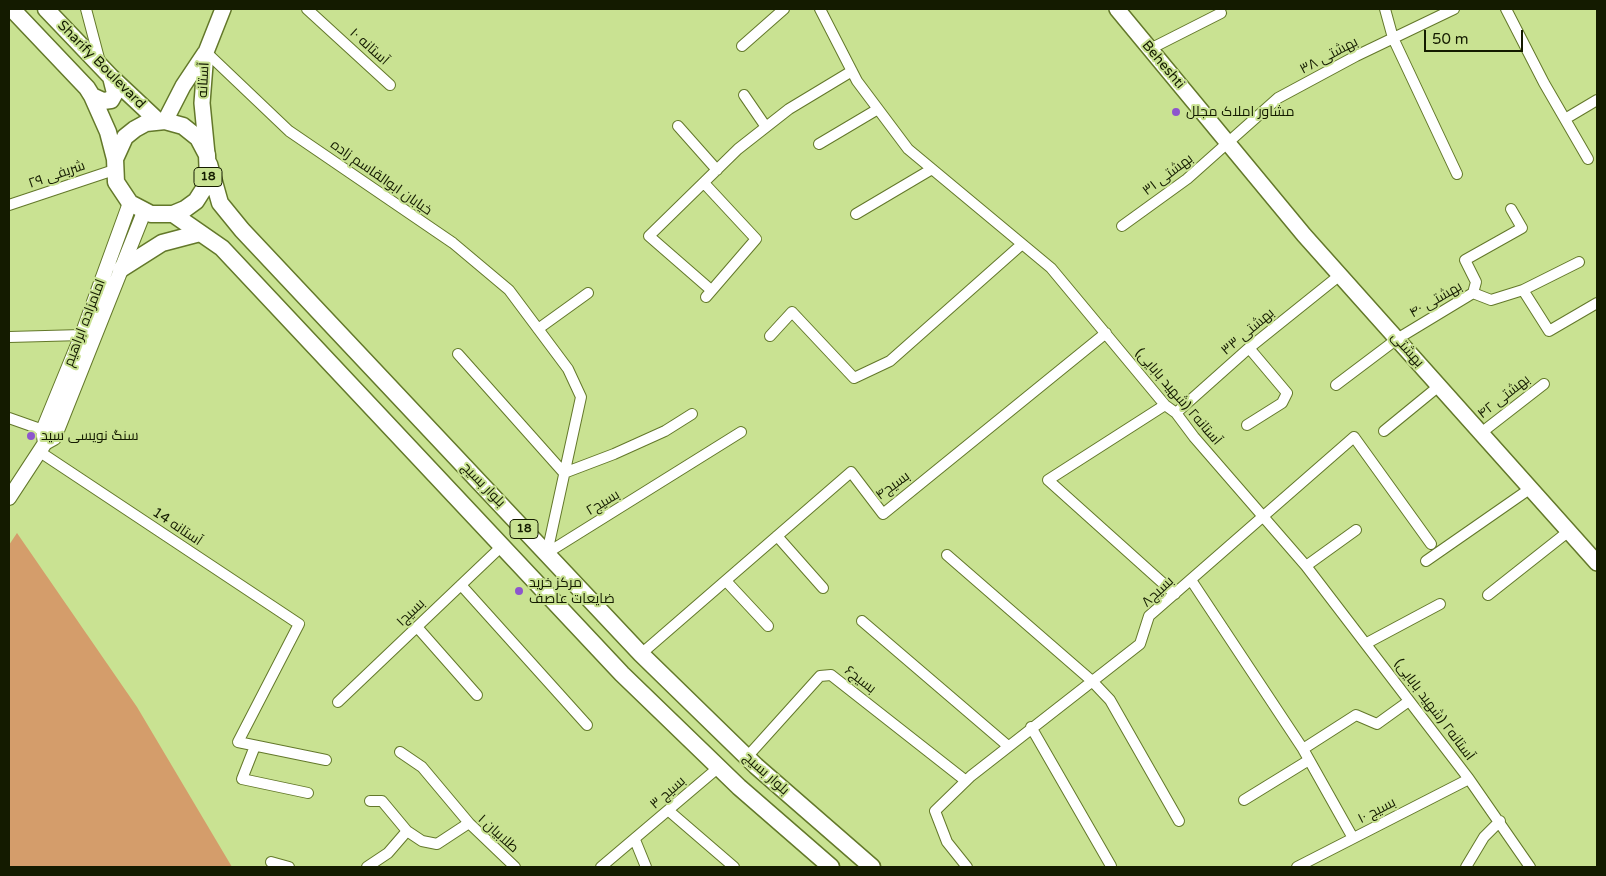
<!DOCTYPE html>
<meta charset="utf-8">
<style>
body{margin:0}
#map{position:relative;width:1606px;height:876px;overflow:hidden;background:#c9e292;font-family:"Varela Round",sans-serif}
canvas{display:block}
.frame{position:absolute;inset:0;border:10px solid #141b00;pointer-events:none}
.scale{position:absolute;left:1424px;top:30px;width:99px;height:22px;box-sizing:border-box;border:2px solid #141b00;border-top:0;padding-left:6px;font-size:15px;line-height:18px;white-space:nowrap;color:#141b00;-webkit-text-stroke:4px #c9e292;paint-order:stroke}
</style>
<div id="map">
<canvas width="1606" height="876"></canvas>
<div class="frame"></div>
<div class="scale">50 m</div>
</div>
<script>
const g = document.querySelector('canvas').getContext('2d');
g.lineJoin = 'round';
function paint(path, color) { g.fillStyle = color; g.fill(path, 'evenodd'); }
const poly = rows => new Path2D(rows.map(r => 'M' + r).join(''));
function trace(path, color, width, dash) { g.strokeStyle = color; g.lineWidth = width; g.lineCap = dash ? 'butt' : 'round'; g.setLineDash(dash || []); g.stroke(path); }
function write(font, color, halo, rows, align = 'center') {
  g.font = font + ' "Varela Round",Cairo,sans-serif'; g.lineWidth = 4; g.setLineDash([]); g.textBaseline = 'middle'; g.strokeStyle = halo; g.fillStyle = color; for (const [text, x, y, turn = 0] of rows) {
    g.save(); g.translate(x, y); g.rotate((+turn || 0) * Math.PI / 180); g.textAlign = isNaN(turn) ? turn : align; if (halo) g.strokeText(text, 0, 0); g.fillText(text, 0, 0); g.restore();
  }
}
paint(poly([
 [17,533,137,707,232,867,9,867,9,545]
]), '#d49d6b');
const minor = poly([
 [86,9,100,62],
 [307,9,390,85],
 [820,9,857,81,908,149,1051,268,1165,405,1176,413,1194,437,1306,566,1469,779,1530,867],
 [1385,9,1393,38,1457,174],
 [1506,9,1544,83,1588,159],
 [742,46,784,9],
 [1150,49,1221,13],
 [206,52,289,131,453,243,509,290,568,369,581,397,547,553,741,432],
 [744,95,766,127],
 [1565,119,1597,100],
 [678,126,717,170],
 [819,144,878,109],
 [704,183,756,239,706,297],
 [9,205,114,170],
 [856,214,932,169],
 [1122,226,1187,179,1278,98,1356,56,1454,9],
 [711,290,649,236,738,149,789,109,852,71],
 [1523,290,1579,262],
 [1473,293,1476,282,1465,260,1522,228,1511,209],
 [538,329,588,293],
 [770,336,792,312,854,378,890,361,1021,245],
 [9,337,82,335],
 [458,354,564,473],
 [1336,385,1397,339,1473,293,1491,300,1523,290,1549,331,1597,303],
 [1165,405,1048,480,1175,594],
 [1176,413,1249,348,1340,275],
 [9,418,43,430],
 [1247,425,1282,403,1287,393,1249,348],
 [1384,431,1439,386],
 [1481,433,1544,384],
 [40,452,299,624,238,742,326,760],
 [564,473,614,454,665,431,692,414],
 [777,536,823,588],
 [947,555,1092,681,1110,700,1179,821],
 [1426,561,1531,488],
 [1306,566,1356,530],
 [1191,580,1303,749,1353,838],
 [726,581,768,626],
 [461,585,587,725],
 [1488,595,1569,531],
 [862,621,1008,746],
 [417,627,477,695],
 [1367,643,1440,604],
 [641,654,851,472,883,514,1106,333],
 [338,702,503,545],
 [1031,727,1111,866],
 [255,746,242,779,308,793],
 [1303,749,1356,715,1377,724,1409,701],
 [400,752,422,767,469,823],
 [747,757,820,676,831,675,966,781],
 [1244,800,1309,760],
 [370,801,382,801,407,831],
 [669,811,734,867],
 [635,840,646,867],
 [271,862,289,867],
 [367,867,388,853,407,831,422,841,437,844,469,823,515,867],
 [601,867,719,767],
 [967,867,947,842,935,811,971,776,1140,644,1149,616,1354,437,1431,544],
 [1297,867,1469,779],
 [1466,867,1484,837,1500,821]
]);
const tertiary = poly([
 [45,443,43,430,82,335,130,203],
 [9,498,45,443,54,438,144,212]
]);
const secondary = poly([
 [1117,9,1304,235,1597,563],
 [165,121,183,86,205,53],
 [207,154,202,103,206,52,223,9]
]);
const primary = poly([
 [12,9,87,88,92,96,108,132,115,159,116,182,130,203,151,214,173,214,185,209,196,201,203,190,208,178,207,155,198,138,183,126,165,121,146,123,135,129,125,137,115,159],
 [46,9,111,77,158,121],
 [92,96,103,101,111,100,115,93,111,77],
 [209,164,220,203,242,230,641,654,756,766,872,867],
 [173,214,222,248,622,674,739,787,831,867],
 [121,269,162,243,200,233]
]);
trace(minor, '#63782a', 12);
trace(tertiary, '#63782a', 16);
trace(secondary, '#63782a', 18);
trace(primary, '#63782a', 19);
trace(minor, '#fff', 10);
trace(tertiary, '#fff', 14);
trace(secondary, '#fff', 15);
trace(primary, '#fff', 16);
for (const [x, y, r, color] of [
 [1176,112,5,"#8d56cd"],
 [31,436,5,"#8d56cd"],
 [519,591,5,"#8d56cd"]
]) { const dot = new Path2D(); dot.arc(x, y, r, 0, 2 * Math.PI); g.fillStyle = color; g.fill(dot); trace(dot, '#c9e292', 2); }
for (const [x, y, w] of [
 [208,177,28],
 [524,529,28]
]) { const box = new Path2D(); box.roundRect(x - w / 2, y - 9.5, w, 19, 4); g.fillStyle = '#c9e292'; g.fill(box); trace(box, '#141b00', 1); }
write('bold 12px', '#141b00', null, [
 ["18",208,177],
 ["18",524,529]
]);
write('14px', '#141b00', '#c9e292', [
 ["آستانه ۱۰",369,47,42],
 ["بهشتی ۳۸",1329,56,-28],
 ["Sharify Boulevard",101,65,45],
 ["Beheshti",1163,65,50],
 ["آستانه",204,80,-87],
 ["شریفی ۲۹",57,175,-19],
 ["بهشتی ۳۱",1168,175,-37],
 ["خیابان ابوالقاسم زاده",381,178,35],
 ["بهشتی ۴۰",1436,300,-30],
 ["امامزاده ابراهیم",85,323,-69],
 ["بهشتی ۳۳",1248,332,-40],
 ["بهشتی",1407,350,48],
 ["آستانه۲ (شهید بابایی)",1178,397,49],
 ["بهشتی ۴۲",1504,397,-38],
 ["بلوار بسیج",483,485,46],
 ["بسیج۴",893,486,-36],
 ["بسیج۲",603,503,-31],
 ["آستانه 14",177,527,34],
 ["بسیج۸",1158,592,-43],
 ["بسیج۱",411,613,-44],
 ["بسیج۶",860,680,38],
 ["آستانه۲ (شهید بابایی)",1434,710,53],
 ["بلوار بسیج",766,774,42],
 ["بسیج ۳",668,793,-41],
 ["بسیج ۱۰",1377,811,-27],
 ["طلابیان ۱",498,834,42]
]);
write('14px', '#141b00', '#c9e292', [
 ["مشاور املاک مجلل",1186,112],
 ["سنگ نویسی سید",41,436],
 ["مرکز خرید",529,583],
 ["ضایعات عاصف",529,599]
], 'left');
</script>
